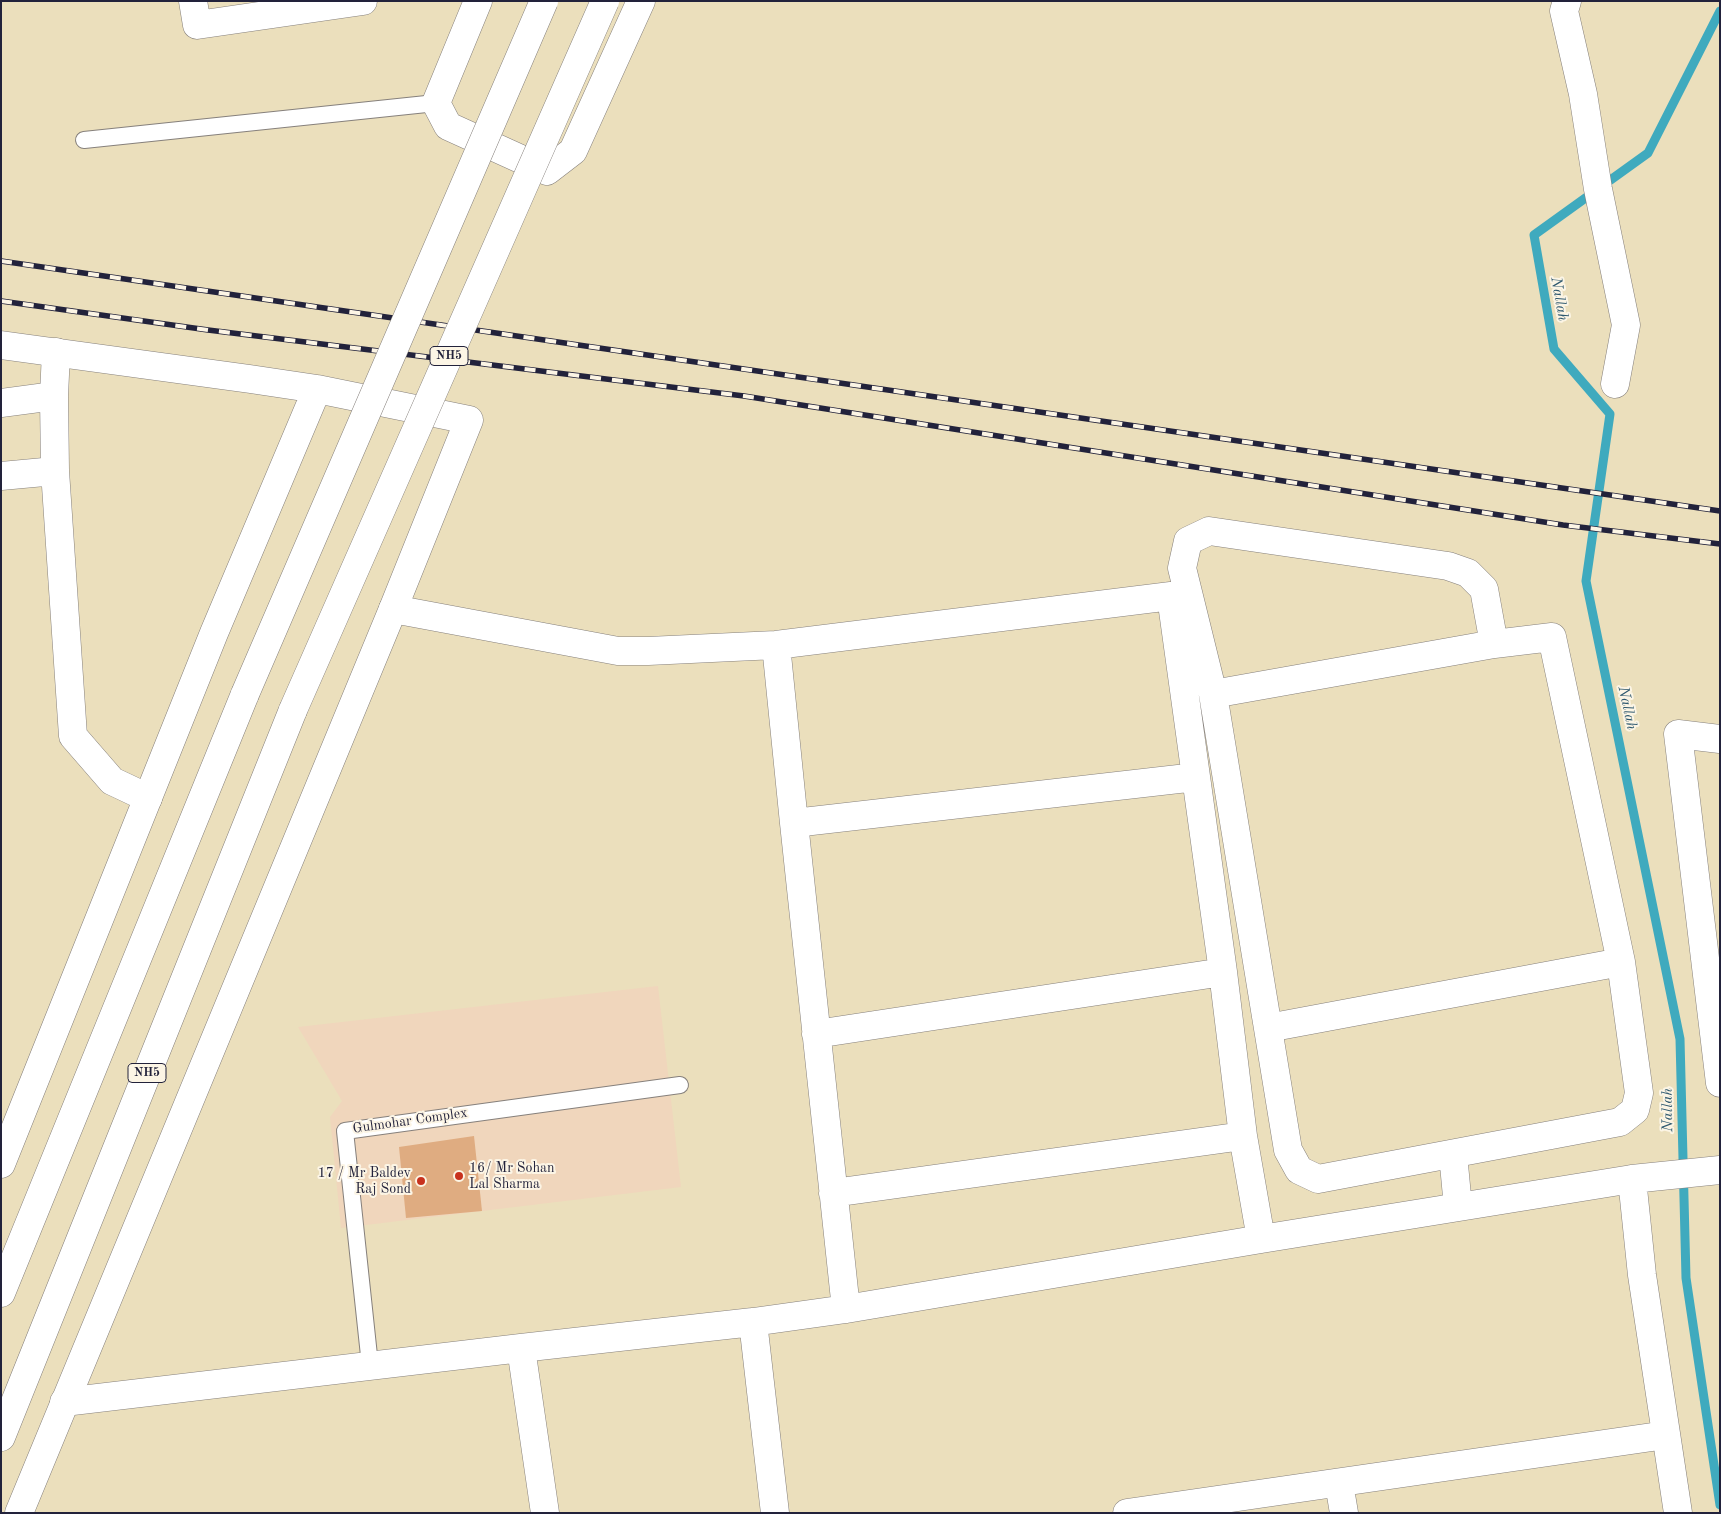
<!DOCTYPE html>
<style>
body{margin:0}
#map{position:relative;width:1721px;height:1514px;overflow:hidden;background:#ebdfbc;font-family:"Old Standard TT",serif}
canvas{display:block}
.frame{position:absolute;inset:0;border:2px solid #22223b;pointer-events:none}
</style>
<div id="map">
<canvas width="1721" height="1514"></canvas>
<div class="frame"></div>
</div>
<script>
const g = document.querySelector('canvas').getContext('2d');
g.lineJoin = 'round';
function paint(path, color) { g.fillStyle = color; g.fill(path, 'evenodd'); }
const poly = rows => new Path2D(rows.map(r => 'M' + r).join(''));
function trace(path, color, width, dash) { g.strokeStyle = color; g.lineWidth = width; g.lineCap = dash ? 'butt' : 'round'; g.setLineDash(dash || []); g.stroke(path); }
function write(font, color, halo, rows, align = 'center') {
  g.font = font + ' "Old Standard TT",serif'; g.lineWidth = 4; g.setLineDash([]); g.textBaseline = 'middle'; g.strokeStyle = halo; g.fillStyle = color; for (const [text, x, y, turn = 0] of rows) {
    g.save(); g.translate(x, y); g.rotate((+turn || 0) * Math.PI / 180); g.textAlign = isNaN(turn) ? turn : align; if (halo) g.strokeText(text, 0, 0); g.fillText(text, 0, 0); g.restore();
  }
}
paint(poly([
 [658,986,681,1187,341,1228,330,1117,342,1101,298,1027]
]), '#f0d6bc');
trace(poly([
 [1720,11,1648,153,1534,235,1554,349,1610,414,1586,581,1680,1039,1686,1278,1720,1505]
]), '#3faabe', 9);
paint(poly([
 [474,1136,482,1211,406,1218,399,1147]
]), '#dfac81');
const service = poly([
 [84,140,436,103],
 [370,1365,345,1131,680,1085]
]);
const minor = poly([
 [193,1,197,25,363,1],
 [1567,1,1564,11,1583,94,1598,189,1626,325,1615,384],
 [56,352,54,396,55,471,73,736,112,781,148,798],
 [1,403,54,396],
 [1,476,55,471],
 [393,609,618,651,648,651,776,645,1171,596,1223,972,1243,1136,1261,1239],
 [1552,637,1621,962,1639,1093,1635,1110,1620,1122,1318,1179,1299,1170,1288,1150,1213,694,1494,644,1552,637],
 [776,645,794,823,846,1309],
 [1213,694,1182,568,1188,541,1209,531,1448,566,1468,573,1484,589,1494,644],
 [1720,739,1678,734,1720,1083],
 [794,823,1196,777],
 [1268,1028,1621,962],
 [816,1034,1223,972],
 [1453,1154,1458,1207],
 [1632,1179,1642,1275,1678,1513],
 [833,1193,1243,1136],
 [753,1322,775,1513],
 [521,1348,545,1513],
 [64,1402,521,1348,753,1322,846,1309,1261,1239,1632,1179,1720,1170],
 [1339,1483,1344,1513],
 [1127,1513,1666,1435]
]);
const tertiary = poly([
 [478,1,436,103,448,126,547,171,573,151,641,1],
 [1,345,250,379,317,389,469,420,393,609,19,1513],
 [1,1164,214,633,317,389]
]);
const trunk = poly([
 [1,1293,245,694],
 [1,1437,293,710]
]);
trace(service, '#86807c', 18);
trace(minor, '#86807c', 29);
trace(tertiary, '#86807c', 29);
trace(trunk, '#86807c', 29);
trace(service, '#fff', 16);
trace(minor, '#fff', 28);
trace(tertiary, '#fff', 28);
trace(trunk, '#fff', 28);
const rail = poly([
 [1,261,1720,511],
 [1,301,208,330,744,396,1563,525,1720,544]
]);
trace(rail, '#22223b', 5.5);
trace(rail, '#fcf5e5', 4, [11]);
const trunkBridge = poly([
 [245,694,544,1],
 [293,710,605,1]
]);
trace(trunkBridge, '#86807c', 29, []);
trace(trunkBridge, '#fff', 28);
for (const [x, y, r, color] of [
 [459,1176,5,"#c8321e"],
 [421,1181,5,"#c8321e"]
]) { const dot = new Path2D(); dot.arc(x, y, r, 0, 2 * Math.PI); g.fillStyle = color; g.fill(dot); trace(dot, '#fcf5e5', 2); }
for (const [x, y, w] of [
 [449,356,38],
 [147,1073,38]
]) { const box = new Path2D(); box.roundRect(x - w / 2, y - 9.5, w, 19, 4); g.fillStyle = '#fcf5e5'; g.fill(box); trace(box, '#22223b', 1); }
write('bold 12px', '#22223b', null, [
 ["NH5",449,356],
 ["NH5",147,1073]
]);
write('14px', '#22223b', '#fcf5e5', [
 ["Gulmohar Complex",410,1121,-8]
]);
write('14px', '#22223b', '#fcf5e5', [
 ["16/ Mr Sohan",469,1168],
 ["Lal Sharma",469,1184],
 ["17 / Mr Baldev",411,1173,"right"],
 ["Raj Sond",411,1189,"right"]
], 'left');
write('italic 15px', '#2e586f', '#fcf5e5', [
 ["Nallah",1559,299,80],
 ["Nallah",1627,708,78],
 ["Nallah",1668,1110,-91]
]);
</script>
